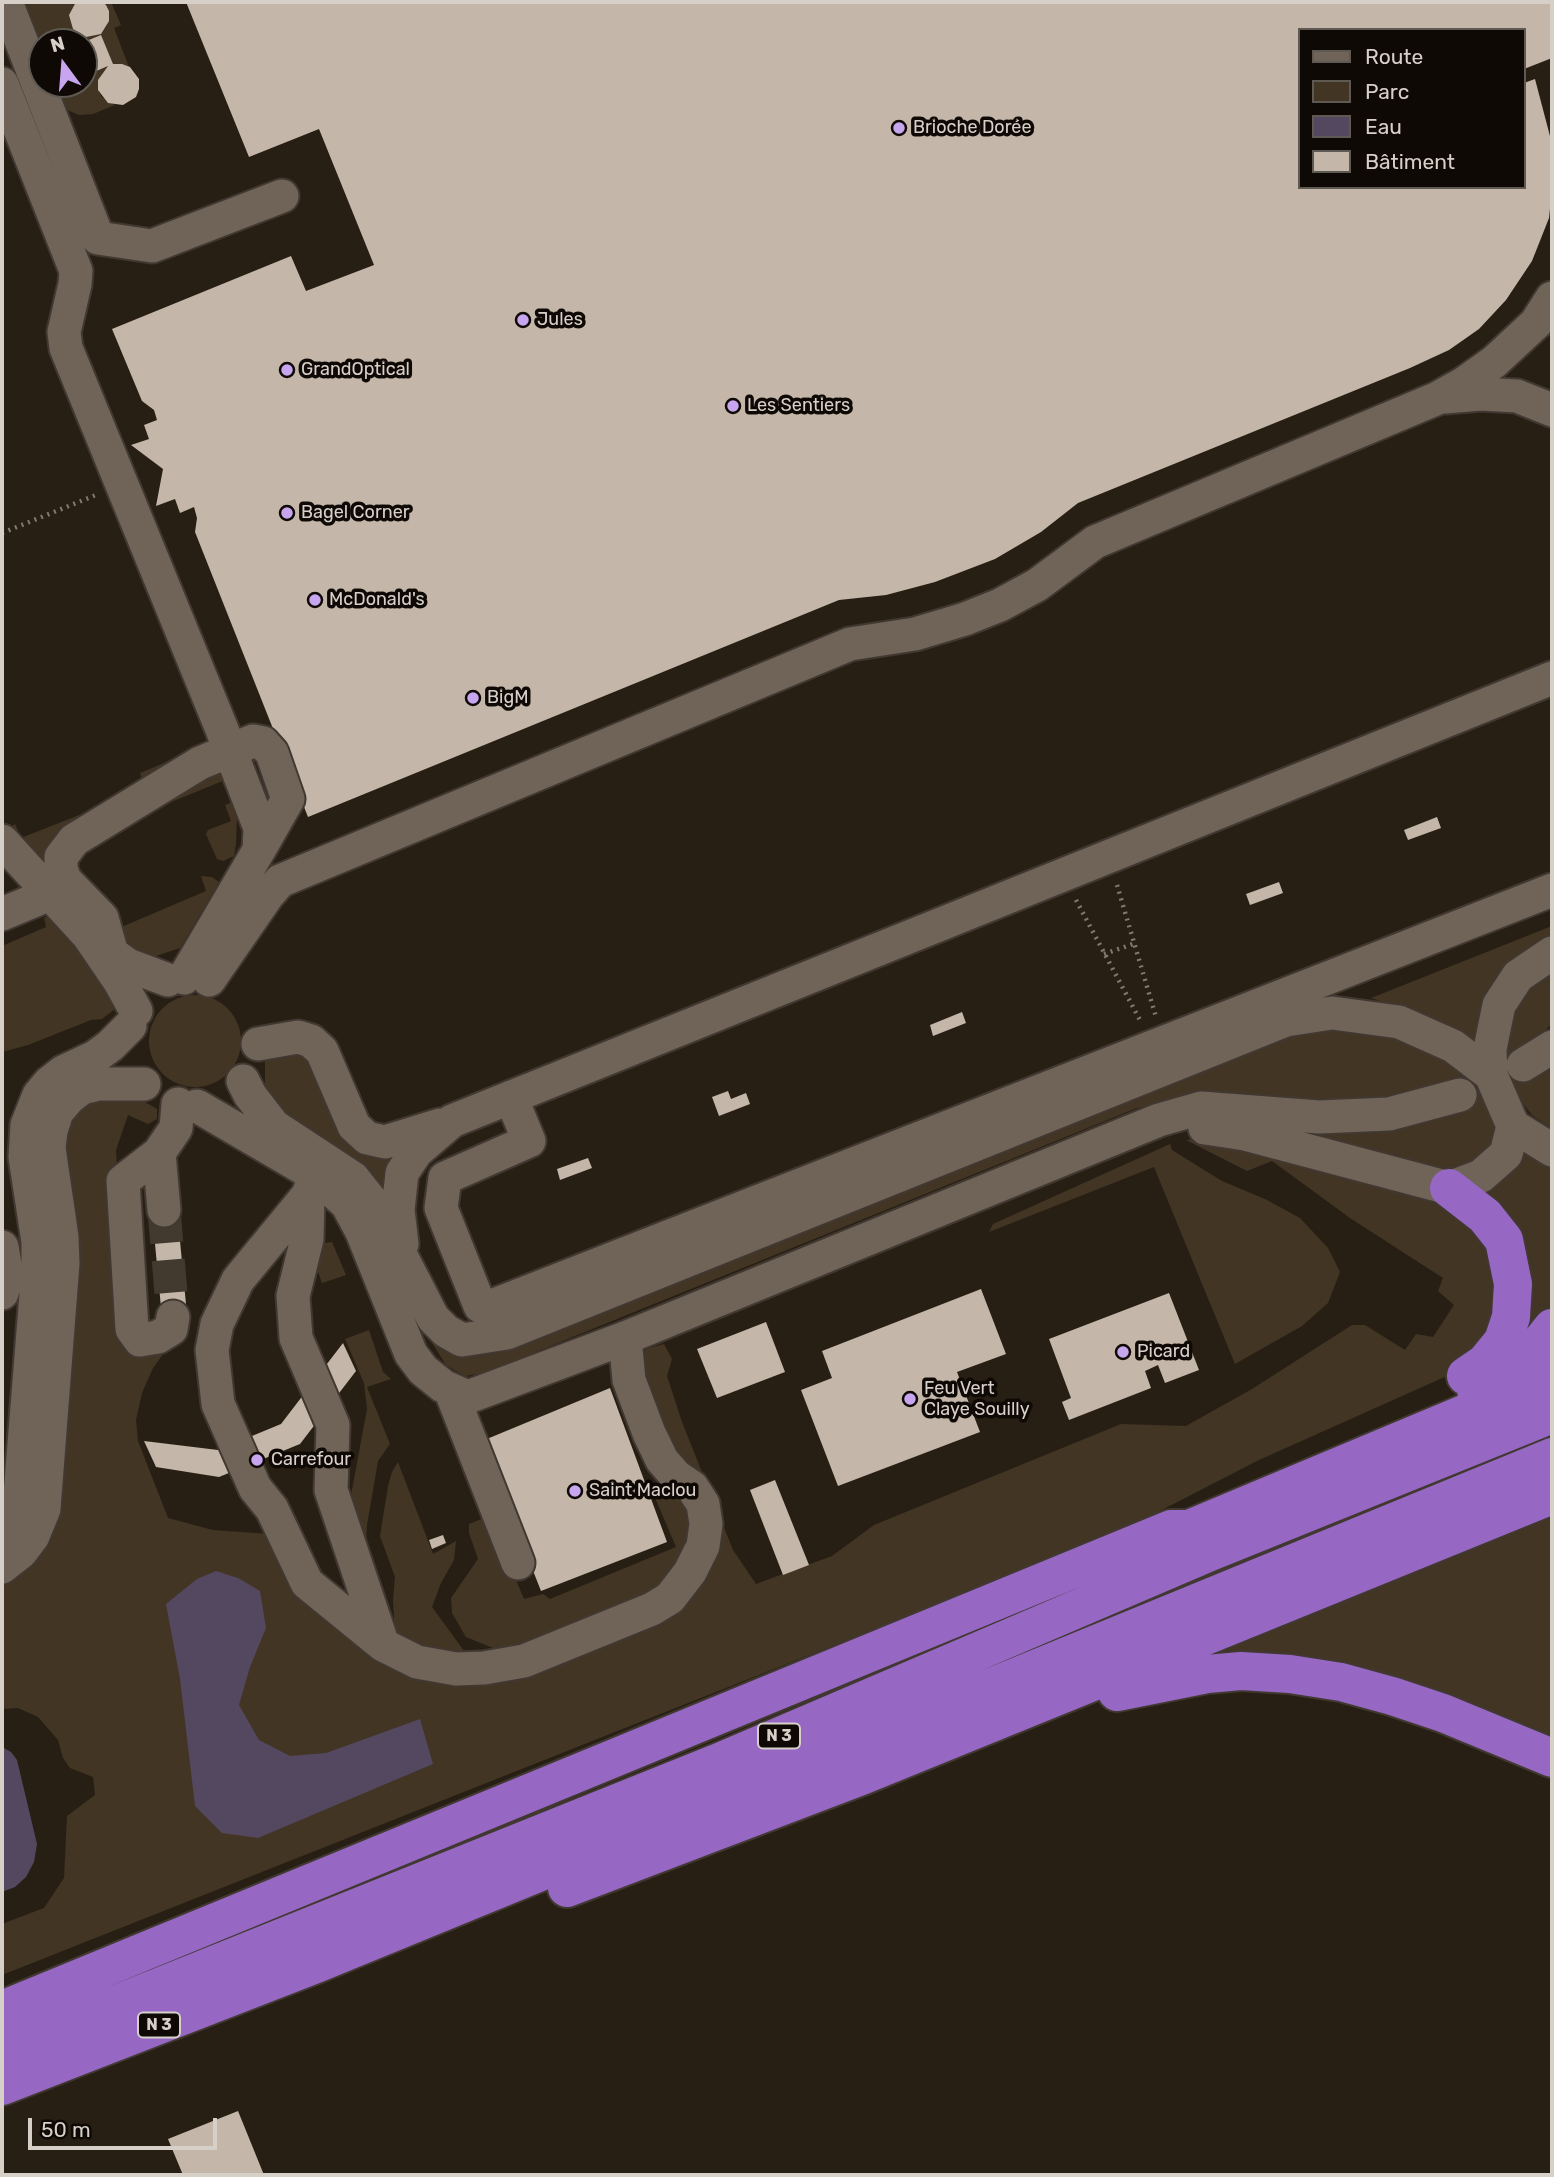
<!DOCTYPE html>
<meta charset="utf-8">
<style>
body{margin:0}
#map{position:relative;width:1554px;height:2177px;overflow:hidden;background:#281f14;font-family:Rubik,sans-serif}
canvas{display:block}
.frame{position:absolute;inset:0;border:4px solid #d7d0c9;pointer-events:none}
.legend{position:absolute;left:1298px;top:28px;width:228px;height:161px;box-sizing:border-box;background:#0e0905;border:2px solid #5e5953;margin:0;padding:9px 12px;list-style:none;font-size:21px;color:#d7d0c9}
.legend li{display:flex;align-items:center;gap:14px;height:35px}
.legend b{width:35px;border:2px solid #5e5953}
.north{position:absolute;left:28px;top:28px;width:70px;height:70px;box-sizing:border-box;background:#0e0905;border:2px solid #5e5953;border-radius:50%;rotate:344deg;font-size:19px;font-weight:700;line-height:28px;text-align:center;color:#d7d0c9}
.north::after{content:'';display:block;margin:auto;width:24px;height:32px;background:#c8a6ef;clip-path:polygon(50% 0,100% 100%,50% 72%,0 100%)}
.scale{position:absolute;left:28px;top:2118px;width:189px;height:32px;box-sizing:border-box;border:4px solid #d7d0c9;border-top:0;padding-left:9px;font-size:21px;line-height:24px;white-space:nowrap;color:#d7d0c9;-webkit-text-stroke:5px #0e0905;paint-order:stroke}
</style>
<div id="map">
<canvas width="1554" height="2177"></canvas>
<div class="frame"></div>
<ul class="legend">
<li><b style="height:9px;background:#706458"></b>Route</li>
<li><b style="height:19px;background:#433524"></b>Parc</li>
<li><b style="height:19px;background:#534860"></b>Eau</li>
<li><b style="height:19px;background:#c4b7a9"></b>Bâtiment</li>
</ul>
<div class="north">N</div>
<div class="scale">50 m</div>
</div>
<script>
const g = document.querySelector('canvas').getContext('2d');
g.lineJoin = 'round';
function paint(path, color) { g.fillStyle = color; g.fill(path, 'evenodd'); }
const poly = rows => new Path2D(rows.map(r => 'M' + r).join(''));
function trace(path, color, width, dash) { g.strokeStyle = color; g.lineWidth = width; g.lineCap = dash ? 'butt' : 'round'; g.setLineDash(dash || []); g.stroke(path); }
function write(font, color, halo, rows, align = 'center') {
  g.font = font + ' Rubik,sans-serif'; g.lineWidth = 7; g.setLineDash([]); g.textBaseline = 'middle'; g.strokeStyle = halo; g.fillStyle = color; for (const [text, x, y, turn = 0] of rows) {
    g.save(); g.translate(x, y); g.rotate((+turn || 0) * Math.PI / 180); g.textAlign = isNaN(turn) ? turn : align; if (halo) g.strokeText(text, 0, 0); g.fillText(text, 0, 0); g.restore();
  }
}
paint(poly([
 [24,2,111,2,121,25,114,28,129,67,119,64,107,67,100,77,98,90,102,97,115,105,93,114,79,115,63,108,52,84,84,84,84,42,42,42,42,56],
 [210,744,212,752,90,823,64,840,60,846,55,857,55,868,60,881,95,924,13,837,10,828,15,824,21,838,145,789,140,773],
 [219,764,225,780,142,814,93,841,73,866,119,928,206,891,201,876,212,877,219,882,180,948,156,956,143,965,72,876,71,854],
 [233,802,237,813,236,844,234,856,223,861,217,859,206,834,208,830,231,821,225,805],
 [51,915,116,987,119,1006,102,1019,91,1020,28,1045,2,1052,2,946,46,927,44,918],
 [1552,926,1552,942,1484,1051,1446,1023,1371,998],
 [1552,967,1552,1024,1541,1034,1512,1053,1525,1078,1552,1060,1552,1129,1532,1115,1518,1097,1509,1077,1506,1061,1506,1027,1516,1000],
 '149 1041a46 46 0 1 1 92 0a46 46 0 1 1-92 0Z',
 [1320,1025,1382,1033,1437,1052,1469,1076,1500,1115,1503,1138,1468,1172,1441,1170,1248,1124,1473,1100,1463,1078,1435,1088,1378,1100,1310,1101,1237,1093,1199,1094,1137,1108,484,1373,465,1376,446,1365,429,1338,447,1348,1283,1035],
 [300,1044,395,1148,392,1214,278,1121,265,1095,265,1062,280,1047],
 [140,1099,157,1109,157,1119,148,1124,128,1115,116,1150,127,1345,179,1332,153,1368,142,1393,136,1420,138,1441,168,1518,213,1530,269,1534,308,1599,328,1622,388,1662,455,1679,656,1622,714,1519,676,1456,640,1364,646,1349,664,1344,672,1359,667,1376,682,1422,733,1550,756,1584,832,1556,874,1525,1121,1424,1186,1426,1252,1389,1352,1325,1365,1325,1405,1350,1416,1334,1433,1337,1454,1305,1438,1291,1443,1278,1350,1218,1272,1161,1247,1171,1186,1140,1217,1138,1446,1198,1497,1248,1495,1322,1449,1375,1259,1460,1117,1533,2,1975,2,1924,44,1908,64,1878,67,1816,95,1795,93,1777,70,1768,63,1758,58,1740,38,1717,18,1708,2,1709,2,1582,61,1147,71,1117,87,1101],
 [1522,1139,1552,1154,1552,1313,1525,1331,1475,1195],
 [1170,1144,1172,1150,1222,1181,1265,1199,1300,1218,1328,1248,1340,1272,1328,1303,1302,1326,1235,1364,1154,1167,989,1232,993,1224],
 [321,1236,325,1243,332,1242,346,1275,322,1283,316,1266],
 [369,1330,383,1372,391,1379,367,1387,390,1444,378,1461,367,1525,366,1545,346,1522,367,1409,364,1383,345,1339],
 [398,1462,433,1554,456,1541,454,1560,441,1583,432,1607,470,1659,462,1663,395,1634,393,1600,395,1577,380,1536,388,1486,392,1472],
 [664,1489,694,1495,700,1529,657,1598,510,1655,466,1637,452,1613,451,1598,478,1559,469,1533,469,1524,489,1516,524,1599,543,1594,550,1599,676,1547,653,1493],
 [1552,1514,1552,1747,1189,1658]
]), '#433524');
paint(poly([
 [216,1571,238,1578,260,1591,266,1628,250,1667,239,1705,259,1740,290,1756,326,1753,420,1719,433,1764,258,1838,222,1833,195,1806,180,1679,166,1604,197,1579],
 [2,1747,11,1752,17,1760,37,1844,34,1862,26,1877,15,1887,2,1892]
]), '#534860');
paint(poly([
 [76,2,102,2,106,5,109,11,109,21,101,34,86,37,73,29,69,15],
 [186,2,1552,2,1552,58,1524,69,1524,30,1300,30,1300,187,1524,187,1524,83,1535,79,1551,140,1552,190,1549,218,1532,261,1506,300,1479,329,1449,350,1410,368,1078,503,1041,532,995,559,935,582,886,595,839,600,308,817,195,532,197,518,194,507,180,513,175,499,156,506,163,469,131,445,149,439,144,425,157,420,154,410,142,401,112,329,291,256,306,291,374,265,319,129,249,157],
 [101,35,113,64,122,64,130,67,139,79,139,89,136,97,123,105,108,103,98,90,98,80,108,66,89,74,84,63,84,42],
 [1437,817,1441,828,1408,840,1404,830],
 [1279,882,1283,893,1250,905,1246,894],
 [962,1012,966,1023,933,1036,930,1025],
 [728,1091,731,1099,746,1093,750,1104,719,1116,712,1097],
 [588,1158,592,1168,560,1180,557,1169],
 [177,1209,187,1315,162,1318,152,1212],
 [981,1289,1006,1354,957,1372,980,1432,838,1486,801,1390,832,1378,822,1351],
 [1169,1293,1199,1370,1165,1383,1158,1365,1145,1371,1151,1388,1069,1420,1062,1402,1071,1398,1049,1339],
 [766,1322,785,1372,717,1398,697,1349],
 [343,1343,356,1371,300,1444,219,1477,156,1467,144,1441,218,1450,281,1424],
 [610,1388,667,1542,541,1591,482,1441],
 [775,1480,809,1565,783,1575,750,1490],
 [443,1535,446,1543,432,1549,429,1540],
 [238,2111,264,2175,183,2175,168,2139]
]), '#c4b7a9');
trace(poly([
 [164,1210,173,1317]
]), '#423a2f', 33, [33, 17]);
const minor = poly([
 [6,2,98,238,152,246,282,196],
 [2,84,76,271,75,284,64,332,66,348,221,727,260,828,259,850,184,978],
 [1445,397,1481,394,1517,396,1552,410],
 [2,841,88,935,120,982,136,1011],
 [2,914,50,894],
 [102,946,128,965,168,980],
 [112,954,102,918,65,880,61,869,61,857,74,840,200,763,253,741,263,743,272,753,288,799,259,850],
 [209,980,267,896,280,881,850,644,915,634,965,619,1000,605,1037,585,1095,542,1438,398,1463,384,1494,362,1536,323,1552,298],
 [258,1044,298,1037,311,1041,322,1051,354,1126,367,1138,385,1142,440,1125],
 [1523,1065,1552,1047],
 [1491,1075,1490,1049,1499,1005,1518,976,1552,953],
 [243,1081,250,1095,274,1126,353,1178,376,1207,433,1318,446,1331,462,1340,507,1333,1286,1020,1332,1013,1399,1022,1453,1046,1491,1075,1513,1126,1552,1150],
 [511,1097,529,1141,445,1178,441,1208,480,1306,489,1307,1552,890],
 [197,1106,315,1175,347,1204,362,1232,411,1354,423,1370,443,1386,468,1397,625,1338,1159,1120,1201,1108,1319,1117,1389,1114,1460,1095],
 [1205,1128,1245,1134,1449,1188,1481,1176,1506,1154,1513,1126],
 [159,1153,164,1210],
 [315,1175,308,1195,238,1280,217,1324,212,1350,218,1404,255,1488,272,1509,307,1583,383,1645,417,1662,456,1669,484,1668,524,1661,652,1609,670,1598,690,1572,703,1546,706,1524,703,1504,692,1487,676,1476,662,1460,649,1433,629,1380,625,1338],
 [308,1195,307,1239,293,1296,296,1338,333,1425,331,1490,383,1645],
 [402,1244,398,1210,402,1173,416,1152,452,1121,1552,678],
 [2,1247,7,1276,2,1293],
 [173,1317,171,1329,158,1337,140,1340,132,1329,123,1181,159,1153,176,1128,178,1104],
 [450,1389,518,1563],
 [2,1537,19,1507,38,1269,38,1242,25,1157,27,1125,39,1095,49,1083,63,1072,95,1057,110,1046,130,1026],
 [2,1567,21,1552,33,1536,44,1509,63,1263,62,1237,49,1148,51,1131,57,1112,69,1098,82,1088,99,1084,144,1084]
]);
const highway = poly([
 [1449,1188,1485,1216,1504,1240,1513,1284,1511,1317,1503,1341,1485,1363,1466,1376],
 [1476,1390,1510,1370,1536,1348,1552,1328],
 [1117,1692,1207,1674,1241,1671,1290,1674,1341,1682,1392,1696,1443,1713,1552,1758],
 [567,1888,864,1775,1552,1495],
 [2,2010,1171,1529,1189,1529,1552,1377],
 [2,2050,717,1763,1210,1552,1552,1414],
 [2,2086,316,1964,1552,1457]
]);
trace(minor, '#413832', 37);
trace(highway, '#413832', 42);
trace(poly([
 [2,533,96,495],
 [1117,885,1156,1017],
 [1076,900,1141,1022],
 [1104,954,1133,944]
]), '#817970', 4.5, [2, 5]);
trace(minor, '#706458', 33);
trace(highway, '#9668c4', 38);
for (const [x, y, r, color] of [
 [899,128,7,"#c8a6ef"],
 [523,320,7,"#c8a6ef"],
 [287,370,7,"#c8a6ef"],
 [733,406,7,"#c8a6ef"],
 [287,513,7,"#c8a6ef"],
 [315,600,7,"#c8a6ef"],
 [473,698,7,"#c8a6ef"],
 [1123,1352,7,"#c8a6ef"],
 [910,1399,7,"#c8a6ef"],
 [257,1460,7,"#c8a6ef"],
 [575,1491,7,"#c8a6ef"]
]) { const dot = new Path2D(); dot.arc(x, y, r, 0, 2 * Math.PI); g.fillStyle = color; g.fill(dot); trace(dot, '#0e0905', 2.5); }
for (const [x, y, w] of [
 [779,1736,42],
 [159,2025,42]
]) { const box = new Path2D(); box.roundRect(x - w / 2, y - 12.5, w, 25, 5); g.fillStyle = '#0e0905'; g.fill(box); trace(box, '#d7d0c9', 2); }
write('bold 16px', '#d7d0c9', null, [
 ["N 3",779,1736],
 ["N 3",159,2025]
]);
write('18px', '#d7d0c9', '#0e0905', [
 ["Brioche Dorée",913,128],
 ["Jules",537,320],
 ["GrandOptical",301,370],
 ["Les Sentiers",747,406],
 ["Bagel Corner",301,513],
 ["McDonald's",329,600],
 ["BigM",487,698],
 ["Picard",1137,1352],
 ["Feu Vert",924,1389],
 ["Claye Souilly",924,1410],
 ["Carrefour",271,1460],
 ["Saint Maclou",589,1491]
], 'left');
</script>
